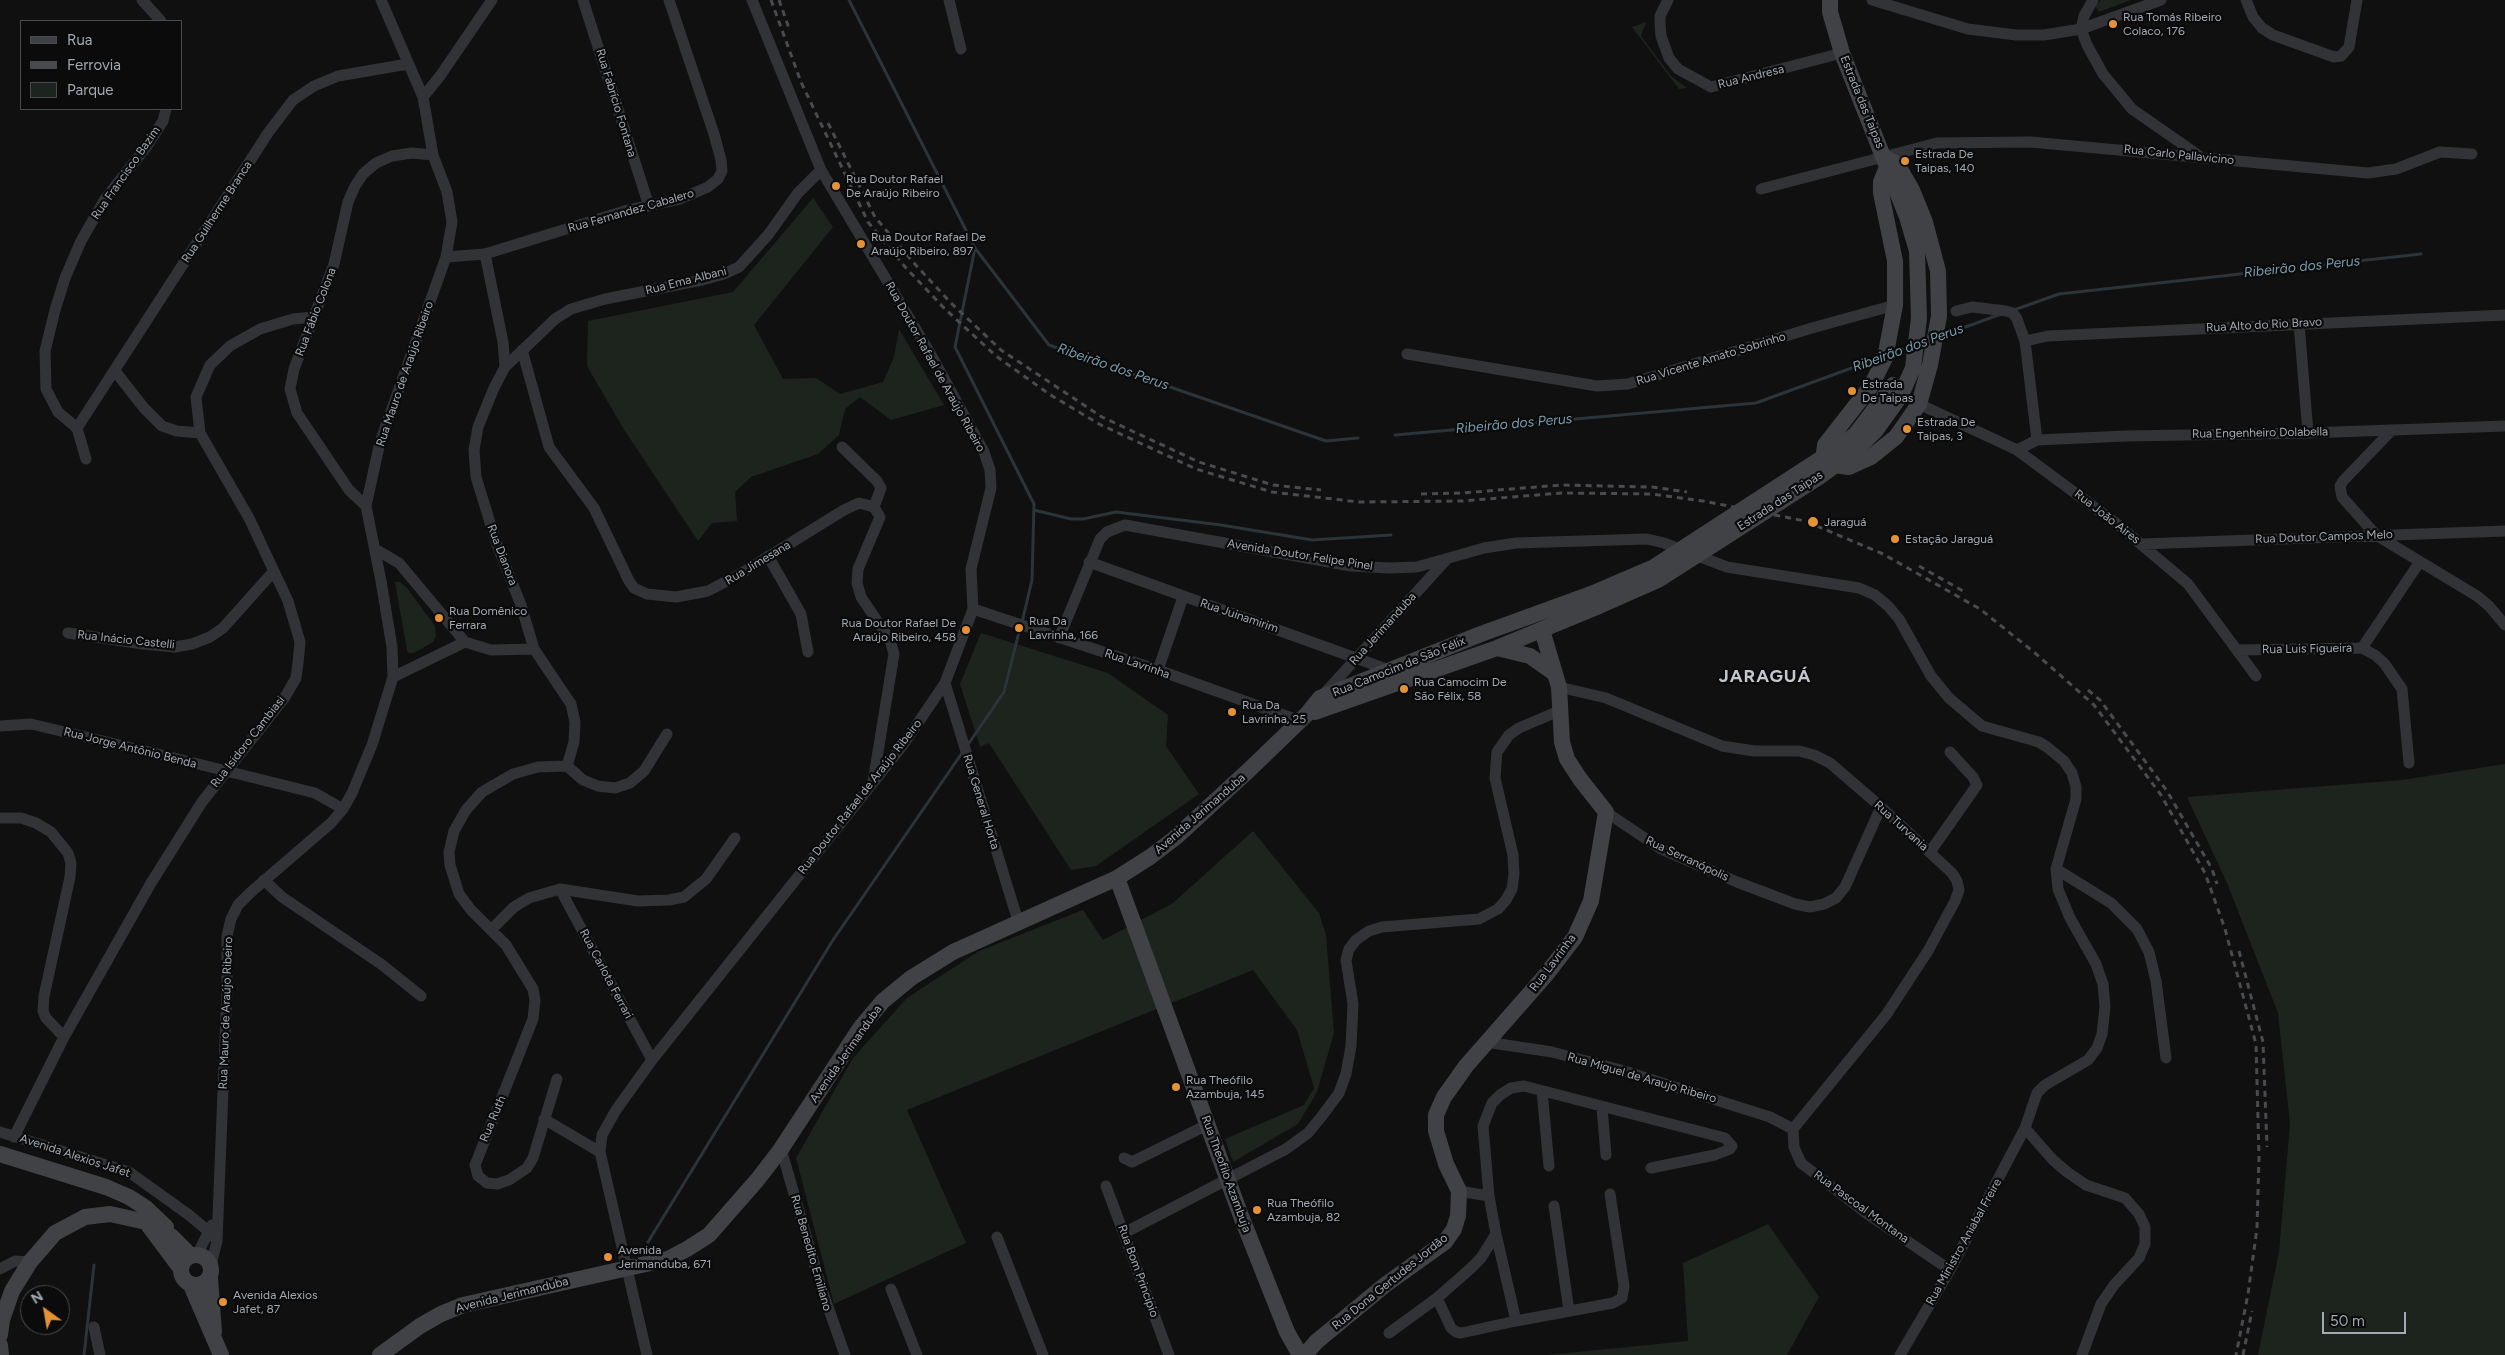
<!DOCTYPE html>
<meta charset="utf-8">
<style>
body{margin:0}
#map{position:relative;width:2505px;height:1355px;overflow:hidden;background:#101011;font-family:Figtree,sans-serif}
canvas{display:block}
.legend{position:absolute;left:20px;top:20px;width:162px;height:90px;box-sizing:border-box;background:#0b0b0c;border:1px solid #474a4e;margin:0;padding:6px 9px;list-style:none;font-size:15px;color:#a2a9b1}
.legend li{display:flex;align-items:center;gap:10px;height:25px}
.legend b{width:25px;border:1px solid #474a4e}
.north{position:absolute;left:20px;top:1285px;width:50px;height:50px;box-sizing:border-box;background:#0b0b0c;border:1px solid #474a4e;border-radius:50%;rotate:328deg;font-size:14px;font-weight:700;line-height:20px;text-align:center;color:#a2a9b1}
.north::after{content:'';display:block;margin:auto;width:18px;height:22px;background:#e49236;clip-path:polygon(50% 0,100% 100%,50% 72%,0 100%)}
.scale{position:absolute;left:2322px;top:1312px;width:84px;height:22px;box-sizing:border-box;border:2px solid #a2a9b1;border-top:0;padding-left:6px;font-size:15px;line-height:18px;white-space:nowrap;color:#a2a9b1;-webkit-text-stroke:4px #0b0b0c;paint-order:stroke}
</style>
<div id="map">
<canvas width="2505" height="1355"></canvas>
<ul class="legend">
<li><b style="height:6px;background:#404246"></b>Rua</li>
<li><b style="height:6px;background:#494b4f"></b>Ferrovia</li>
<li><b style="height:14px;background:#1d241d"></b>Parque</li>
</ul>
<div class="north">N</div>
<div class="scale">50 m</div>
</div>
<script>
const g = document.querySelector('canvas').getContext('2d');
g.lineJoin = 'round';
function paint(path, color) { g.fillStyle = color; g.fill(path, 'evenodd'); }
const poly = rows => new Path2D(rows.map(r => 'M' + r).join(''));
function trace(path, color, width, dash) { g.strokeStyle = color; g.lineWidth = width; g.lineCap = dash ? 'butt' : 'round'; g.setLineDash(dash || []); g.stroke(path); }
function write(font, color, halo, rows, align = 'center') {
  g.font = font + ' Figtree,sans-serif'; g.lineWidth = 4.5; g.setLineDash([]); g.textBaseline = 'middle'; g.strokeStyle = halo; g.fillStyle = color; for (const [text, x, y, turn = 0] of rows) {
    g.save(); g.translate(x, y); g.rotate((+turn || 0) * Math.PI / 180); g.textAlign = isNaN(turn) ? turn : align; if (halo) g.strokeText(text, 0, 0); g.fillText(text, 0, 0); g.restore();
  }
}
paint(poly([
 [2101,0,2131,0,2099,12,2095,6],
 [1646,22,1641,36,1671,76,1687,88,1679,89,1632,27],
 [813,198,833,227,754,325,783,379,816,378,840,394,883,382,894,357,899,329,944,405,891,420,860,397,845,409,839,435,818,454,751,477,735,492,737,521,712,523,698,541,623,428,587,366,588,321,733,292],
 [395,582,400,582,407,588,435,626,436,636,433,642,414,653,408,653,407,650],
 [981,633,1108,673,1168,715,1166,746,1199,794,1096,866,1071,870,989,743,980,747,960,684],
 [2505,764,2505,1355,2258,1355,2279,1252,2290,1124,2278,1013,2227,883,2187,797,2402,780],
 [1253,831,1319,913,1326,935,1334,1033,1317,1092,1298,1124,1233,1162,1225,1139,1304,1105,1314,1088,1297,1030,1253,970,907,1110,966,1243,834,1304,796,1158,853,1058,907,998,979,951,1083,910,1103,940,1173,903],
 [1768,1224,1819,1297,1787,1355,1547,1355,1688,1341,1683,1263]
]), '#1d241d');
trace(poly([
 [849,0,975,248,1049,345,1326,441,1358,438],
 [975,248,955,347,1034,504,1032,580,1022,622],
 [2014,310,2059,294,2421,254],
 [1941,336,2001,314],
 [1892,354,1910,347],
 [1395,435,1756,403,1879,358],
 [1034,510,1071,519,1083,519,1116,512,1221,525,1312,540,1391,535],
 [967,746,1004,692,1020,628],
 [648,1242,833,940,962,753],
 [84,1355,94,1265]
]), '#2b3439', 3);
trace(poly([
 [142,0,161,21],
 [583,0,649,206],
 [949,0,961,49],
 [1668,0,1660,16,1660,24,1661,36,1669,58,1678,69,1711,87,1842,53],
 [1872,0,1968,29,2016,35,2044,35,2081,29,2161,0],
 [2093,0,2084,16,2081,29,2087,45,2103,74,2132,109,2198,155],
 [2246,0,2253,17,2262,28,2273,35,2334,57,2341,56,2349,47,2357,0],
 [423,97,440,76,492,0],
 [1761,189,1937,143,2031,142,2368,173,2396,169,2440,152,2472,154],
 [485,254,503,342,505,367],
 [446,257,485,254,628,210,680,199,708,187,718,179,722,171,721,160,714,134,669,0],
 [1956,311,1972,307,2006,311,2013,313,2017,319,2025,341,2037,440],
 [2299,323,2308,433],
 [2025,341,2048,336,2505,315],
 [522,350,549,447,594,508,629,581,634,588,647,594,676,597,708,591,742,573,844,510,859,503,874,507],
 [1407,354,1597,386,1628,384,1812,328,1895,305],
 [1919,404,2017,450,2117,524,2188,584,2256,676],
 [77,428,268,133,293,100,314,86,338,76,408,64],
 [77,428,58,412,46,389,45,351,55,310,65,278,81,241,105,199,147,146,163,121,166,109],
 [77,428,86,459],
 [2392,430,2343,481,2340,486,2342,497,2376,535,2477,596,2489,606,2505,625],
 [200,433,196,397,210,365,230,346,260,329,293,319,314,317],
 [842,447,877,481,881,488,874,507],
 [2017,450,2037,440,2126,436,2308,433,2505,426],
 [366,506,349,490,297,413,290,389,294,369,334,264,348,202,355,186,363,174,376,163,392,156,412,153,433,155],
 [2142,544,2505,531],
 [375,549,399,563,465,642,491,650,534,649],
 [768,556,801,614,808,652],
 [1089,562,1389,670],
 [973,609,1158,670,1300,721],
 [68,633,143,644,175,647,192,644,210,637,223,628,274,571],
 [1059,638,1100,539,1107,532,1125,525,1351,566,1389,568,1417,567,1484,548,1516,543,1647,539,1664,543,1727,567,1859,588,1875,595,1888,606,1899,619,1931,676,1949,698,1982,726,2039,742,2047,747,2064,761,2072,773,2076,787,2076,799,2056,869,2058,889,2070,918,2096,964,2103,984,2105,1007,2102,1034,2097,1048,2088,1060,2045,1085,2037,1093,2025,1128,1950,1270,1900,1355],
 [2362,648,2419,563],
 [2238,650,2362,648,2375,655,2384,663,2402,689,2409,763],
 [1158,670,1183,597],
 [393,677,465,642],
 [945,683,1018,921],
 [1559,687,1606,698,1722,746,1754,751,1799,751,1814,755,1830,763,1881,807,1952,873,1957,881,1959,890,1955,901,1928,951,1886,1015,1793,1129],
 [1323,695,1446,560],
 [0,726,31,724,166,756,315,793,343,809],
 [567,766,574,742,575,722,571,704,534,649,521,605,496,542,476,477,474,450,478,427,494,388,505,367,555,319,571,309,605,299,702,280,724,274,739,267,768,235,798,193,821,170],
 [873,782,894,654,890,640,861,597,857,583,858,569,880,517,874,507],
 [1606,812,1661,849,1737,882,1795,904,1810,907,1824,904,1836,898,1845,887,1881,807],
 [0,818,21,818,36,823,51,832,68,853,71,863,70,877,44,996,43,1011,46,1018,64,1037],
 [1930,852,1977,785,1973,777,1950,752],
 [2056,869,2111,903,2137,929,2149,952,2156,981,2166,1058],
 [264,880,282,897,381,964,421,996],
 [560,889,652,1060],
 [492,929,514,907,529,898,560,889,638,901,669,900,684,897,706,879,735,838],
 [1486,1042,1552,1052,1621,1070,1770,1117,1793,1129],
 [557,1079,533,1158,527,1168,509,1180,497,1184,487,1183,478,1176,475,1165,533,1019,535,1000,533,989,506,945,471,910,459,894,450,865,449,852,454,831,466,810,482,792,513,774,538,767,567,766,583,780,598,786,615,788,630,783,644,771,667,734],
 [1542,1091,1549,1166],
 [1602,1108,1606,1155],
 [544,1119,600,1152],
 [2025,1128,2053,1160,2067,1172,2086,1185,2125,1198,2139,1214,2145,1227,2145,1244,2139,1258,2114,1285,2101,1304,2082,1355],
 [1793,1129,1794,1147,1801,1163,1866,1213,1950,1270],
 [0,1132,129,1172,189,1215,213,1235,217,1241],
 [14,1137,64,1037,151,883,202,802,285,697,296,678,298,663,300,642,288,601,249,518,200,433,177,431,162,426,144,408,115,371],
 [781,1149,821,1287,845,1355],
 [1124,1158,1132,1162,1207,1125],
 [1106,1186,1169,1355],
 [1459,1191,1489,1196,1496,1234,1516,1321,1613,1303,1622,1298,1624,1286,1610,1194],
 [1489,1196,1483,1126,1492,1103,1500,1095,1511,1088,1524,1086,1725,1138,1732,1146,1730,1149,1715,1155,1651,1168],
 [1554,1206,1569,1311],
 [1124,1233,1286,1149,1308,1133,1322,1116,1339,1093,1346,1074,1351,1046,1353,1004,1346,960,1349,949,1356,940,1369,931,1382,927,1479,919,1498,909,1506,900,1512,889,1514,874,1513,855,1495,778,1497,752,1509,735,1519,728,1561,710],
 [997,1237,1043,1355],
 [197,1255,212,1225],
 [211,1265,217,1241,227,991,227,936,231,919,238,905,251,892,331,823,343,809,352,793,372,745,393,677,392,647,381,581,366,506,380,442,446,257,452,222,447,192,433,155,423,97,381,0],
 [0,1269,15,1261,30,1262],
 [891,1289,917,1355],
 [1437,1298,1451,1328,1456,1332,1461,1333,1516,1321],
 [94,1327,100,1355],
 [1389,1333,1437,1298,1470,1269,1481,1258,1496,1234],
 [647,1355,600,1152,602,1135,616,1110,652,1060,903,745,945,683,973,609,971,569,991,488,990,470,984,452,930,353,821,170,752,0]
]), '#313336', 11);
trace(poly([
 [1830,0,1830,12,1842,53,1907,217,1917,251,1919,318,1913,368,1901,395],
 [1884,157,1897,164,1912,190,1925,222,1938,271,1939,316,1930,365,1919,404,1896,437,1871,457,1849,467,1841,466,1829,460,1824,453,1825,445,1871,386,1885,358,1895,305,1895,261,1881,193,1881,182,1887,167],
 [1497,648,1530,656,1554,673],
 [1315,712,1497,648,1599,606],
 [1117,878,1241,1216,1287,1332,1300,1355],
 [0,1154,106,1187,129,1197,146,1208,166,1227],
 [149,1226,181,1269],
 '181 1270a15 15 0 1 1 30 0a15 15 0 1 1-30 0Z',
 [210,1278,214,1332],
 [191,1285,221,1355],
 [0,1335,2,1320,12,1291,30,1262,55,1233,85,1217,110,1214,146,1222,171,1236,191,1256],
 [0,1345,1,1355],
 [380,1355,420,1326,441,1314,463,1305,668,1259,687,1249,709,1235,758,1179,781,1149,861,1027,883,1001,911,978,953,952,1117,878,1150,857,1175,838,1249,770,1307,714,1320,698,1481,634,1591,594],
 [1305,1355,1316,1342,1385,1285,1445,1242,1454,1229,1458,1216,1459,1191,1446,1164,1436,1131,1436,1115,1444,1097,1466,1066,1545,976,1575,937,1591,901,1606,812,1580,779,1567,759,1562,742,1559,687,1542,630]
]), '#404246', 16);
trace(poly([
 [771,0,801,82,868,222,906,268,945,309,996,356,1049,394,1099,424,1196,469,1272,492,1359,502,1462,501,1562,493,1651,494,1703,501,1805,521,1883,554,1980,609,2035,653,2094,705,2161,795,2205,873,2225,929,2256,1044,2259,1157,2257,1228,2248,1294,2236,1355],
 [779,0,790,31],
 [828,123,875,217,913,262,951,303,1001,350,1102,417,1199,462,1273,485,1321,490],
 [1421,494,1462,493,1561,485,1652,487,1687,492],
 [1919,566,1963,591],
 [2088,690,2100,700,2167,791,2212,869,2217,884],
 [2239,951,2263,1042,2267,1147],
 [2243,1355,2252,1311]
]), '#494b4f', 3, [6, 5]);
trace(poly([
 [1591,594,1654,567,1839,447,1855,435,1893,385],
 [1599,606,1658,580,1819,477,1855,451,1876,430,1901,395]
]), '#404246', 16);
for (const [x, y, r, color] of [
 [2113,24,5,"#e49236"],
 [1905,161,5,"#e49236"],
 [836,186,5,"#e49236"],
 [861,244,5,"#e49236"],
 [1852,391,5,"#e49236"],
 [1907,429,5,"#e49236"],
 [1813,522,6,"#e49236"],
 [1895,539,5,"#e49236"],
 [439,618,5,"#e49236"],
 [1019,628,5,"#e49236"],
 [966,630,5,"#e49236"],
 [1404,689,5,"#e49236"],
 [1232,712,5,"#e49236"],
 [1176,1087,5,"#e49236"],
 [1257,1210,5,"#e49236"],
 [608,1257,5,"#e49236"],
 [223,1302,5,"#e49236"]
]) { const dot = new Path2D(); dot.arc(x, y, r, 0, 2 * Math.PI); g.fillStyle = color; g.fill(dot); trace(dot, '#0b0b0c', 2); }
write('12px', '#a2a9b1', '#0b0b0c', [
 ["Rua Tomás Ribeiro",2123,17],
 ["Colaco, 176",2123,31],
 ["Estrada De",1915,154],
 ["Taipas, 140",1915,168],
 ["Rua Doutor Rafael",846,179],
 ["De Araújo Ribeiro",846,193],
 ["Rua Doutor Rafael De",871,237],
 ["Araújo Ribeiro, 897",871,251],
 ["Estrada",1862,384],
 ["De Taipas",1862,398],
 ["Estrada De",1917,422],
 ["Taipas, 3",1917,436],
 ["Jaraguá",1824,522],
 ["Estação Jaraguá",1905,539],
 ["Rua Domênico",449,611],
 ["Ferrara",449,625],
 ["Rua Da",1029,621],
 ["Lavrinha, 166",1029,635],
 ["Rua Doutor Rafael De",956,623,"right"],
 ["Araújo Ribeiro, 458",956,637,"right"],
 ["Rua Camocim De",1414,682],
 ["São Félix, 58",1414,696],
 ["Rua Da",1242,705],
 ["Lavrinha, 25",1242,719],
 ["Rua Theófilo",1186,1080],
 ["Azambuja, 145",1186,1094],
 ["Rua Theófilo",1267,1203],
 ["Azambuja, 82",1267,1217],
 ["Avenida",618,1250],
 ["Jerimanduba, 671",618,1264],
 ["Avenida Alexios",233,1295],
 ["Jafet, 87",233,1309]
], 'left');
write('12px', '#a2a9b1', '#0b0b0c', [
 ["Rua Andresa",1751,77,-14],
 ["Estrada das Taipas",1862,102,68],
 ["Rua Fabrício Fontana",616,103,73],
 ["Rua Carlo Pallavicino",2179,155,6],
 ["Rua Francisco Bazim",126,173,-55],
 ["Rua Fernandez Cabalero",631,211,-16],
 ["Rua Guilherme Branca",217,212,-57],
 ["Rua Ema Albani",686,281,-14],
 ["Rua Fábio Colona",316,312,-69],
 ["Rua Alto do Rio Bravo",2264,325,-3],
 ["Rua Vicente Amato Sobrinho",1711,359,-17],
 ["Rua Doutor Rafael de Araújo Ribeiro",935,367,61],
 ["Rua Mauro de Araújo Ribeiro",405,374,-71],
 ["Rua Engenheiro Dolabella",2260,433,-1],
 ["Estrada das Taipas",1780,501,-33],
 ["Rua João Aires",2107,517,38],
 ["Rua Doutor Campos Melo",2324,537,-2],
 ["Rua Dianora",502,555,69],
 ["Avenida Doutor Felipe Pinel",1300,555,9],
 ["Rua Jimesana",758,563,-31],
 ["Rua Juinamirim",1239,616,19],
 ["Rua Jerimanduba",1383,629,-48],
 ["Rua Inácio Castelli",126,640,6],
 ["Rua Luis Figueira",2307,649,-1],
 ["Rua Lavrinha",1137,664,19],
 ["Rua Camocim de São Félix",1399,667,-22],
 ["Rua Isidoro Cambiasi",248,742,-52],
 ["Rua Jorge Antônio Benda",130,748,14],
 ["Rua Doutor Rafael de Araújo Ribeiro",860,797,-52],
 ["Rua General Horta",981,802,73],
 ["Avenida Jerimanduba",1200,814,-41],
 ["Rua Turvania",1901,826,42],
 ["Rua Serranópolis",1687,859,25],
 ["Rua Lavrinha",1553,963,-53],
 ["Rua Carlota Ferrari",606,974,62],
 ["Rua Mauro de Araújo Ribeiro",226,1013,-88],
 ["Avenida Jerimanduba",846,1054,-55],
 ["Rua Miguel de Araujo Ribeiro",1642,1078,16],
 ["Rua Ruth",493,1119,-67],
 ["Avenida Alexios Jafet",75,1156,18],
 ["Rua Theofilo Azambuja",1226,1174,70],
 ["Rua Pascoal Montana",1861,1207,36],
 ["Rua Ministro Aniabal Freire",1964,1242,-61],
 ["Rua Benedito Emiliano",811,1253,74],
 ["Rua Bom Principio",1138,1271,70],
 ["Rua Dona Gertudes Jordão",1390,1282,-39],
 ["Avenida Jerimanduba",512,1295,-14]
]);
write('italic 14px', '#7b9bab', '#0b0b0c', [
 ["Ribeirão dos Perus",2302,267,-6],
 ["Ribeirão dos Perus",1908,348,-20],
 ["Ribeirão dos Perus",1113,367,19],
 ["Ribeirão dos Perus",1514,424,-5]
]);
g.letterSpacing = '1px';
write('bold 18px', '#c3c7ce', '#0b0b0c', [
 ["JARAGUÁ",1765,677]
]);
g.letterSpacing = '0px';
</script>
